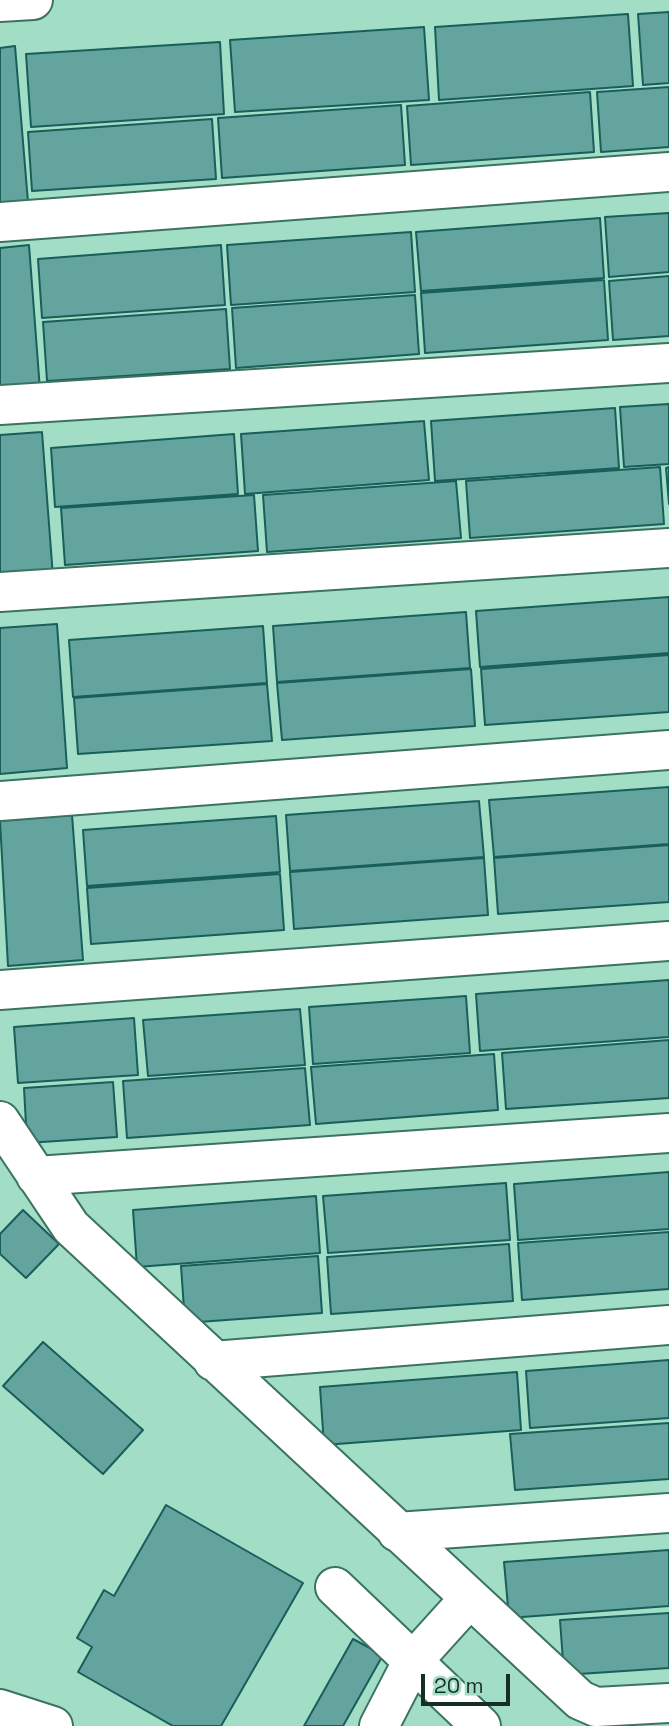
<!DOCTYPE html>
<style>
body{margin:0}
#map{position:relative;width:669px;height:1726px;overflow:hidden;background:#a2ddc6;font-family:"Space Grotesk",sans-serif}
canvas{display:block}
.scale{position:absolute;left:421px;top:1674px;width:89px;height:32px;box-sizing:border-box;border:4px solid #162e26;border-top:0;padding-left:9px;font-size:21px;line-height:24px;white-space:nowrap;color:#162e26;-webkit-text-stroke:5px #a2ddc6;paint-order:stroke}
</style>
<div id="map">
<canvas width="669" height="1726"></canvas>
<div class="scale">20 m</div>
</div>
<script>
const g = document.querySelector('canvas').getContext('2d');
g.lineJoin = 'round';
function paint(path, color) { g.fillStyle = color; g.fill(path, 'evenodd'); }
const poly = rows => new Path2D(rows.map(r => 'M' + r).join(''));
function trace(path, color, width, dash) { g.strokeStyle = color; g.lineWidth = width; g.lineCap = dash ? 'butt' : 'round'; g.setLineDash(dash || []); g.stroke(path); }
const building = poly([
 [669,12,669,83,643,85,638,14,669,12],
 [628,14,633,86,439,100,435,27,628,14],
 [424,27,429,100,235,112,230,40,424,27],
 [220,42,224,114,31,127,26,54,220,42],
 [15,46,28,202,0,204,0,48,15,46],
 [669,87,669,147,601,152,597,92,669,87],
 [590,92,594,152,411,165,407,106,590,92],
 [401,105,405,165,222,178,218,118,401,105],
 [212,119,216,179,32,191,28,132,212,119],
 [669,213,669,272,609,277,605,217,669,213],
 [600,218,604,278,421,291,416,232,600,218],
 [411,232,415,292,231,305,227,245,411,232],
 [29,245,40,390,0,393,0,248,29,245],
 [221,245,225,305,42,318,38,259,221,245],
 [669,276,669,336,613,340,609,281,669,276],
 [604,280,608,340,425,353,421,293,604,280],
 [415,295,419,354,236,368,232,308,415,295],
 [226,309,230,369,47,381,43,322,226,309],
 [669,404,669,464,624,467,620,407,669,404],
 [615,408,619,468,435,481,431,421,615,408],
 [424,421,429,480,245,494,241,434,424,421],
 [42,432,53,577,0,581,0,435,42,432],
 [234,434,238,494,55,507,51,448,234,434],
 [660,467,664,524,470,538,466,481,660,467],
 [669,467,669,504,666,468,669,467],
 [456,481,461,538,267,552,263,495,456,481],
 [254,495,258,551,65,565,61,508,254,495],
 [669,597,669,653,480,667,476,611,669,597],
 [466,612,470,668,277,682,273,626,466,612],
 [57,624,67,768,0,774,0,628,57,624],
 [263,626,267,683,73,697,69,640,263,626],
 [669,655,669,712,485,725,481,669,669,655],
 [471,669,475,726,282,740,277,683,471,669],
 [267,684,272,741,78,754,74,698,267,684],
 [669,787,669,844,494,857,489,800,669,787],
 [479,801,484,857,290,871,286,815,479,801],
 [72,815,83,960,8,966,0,821,72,815],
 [276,816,280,872,87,886,83,830,276,816],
 [669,845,669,902,498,914,494,858,669,845],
 [484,858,488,915,294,929,290,872,484,858],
 [280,874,284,930,91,944,87,888,280,874],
 [669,980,669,1037,480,1051,476,994,669,980],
 [466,996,470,1053,313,1064,309,1007,466,996],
 [300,1009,305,1065,148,1076,143,1020,300,1009],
 [134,1018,138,1075,18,1083,14,1027,134,1018],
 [669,1040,669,1098,506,1109,502,1053,669,1040],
 [494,1054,498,1110,316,1124,311,1067,494,1054],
 [305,1068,310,1125,127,1138,123,1081,305,1068],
 [113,1082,117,1137,27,1143,24,1088,113,1082],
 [669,1172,669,1229,518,1240,514,1184,669,1172],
 [506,1183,510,1240,328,1253,323,1196,506,1183],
 [316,1196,320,1253,137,1267,133,1210,316,1196],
 [23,1210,59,1244,26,1278,0,1254,0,1234,23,1210],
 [669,1232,669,1289,522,1300,518,1243,669,1232],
 [509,1244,513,1301,331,1314,327,1257,509,1244],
 [318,1256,322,1313,185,1323,181,1266,318,1256],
 [43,1342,143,1430,103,1474,3,1386,43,1342],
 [669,1360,669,1418,530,1428,526,1371,669,1360],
 [517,1372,521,1430,324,1445,320,1387,517,1372],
 [669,1423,669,1479,515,1490,510,1434,669,1423],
 [166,1505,303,1583,221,1726,173,1726,78,1672,92,1647,77,1638,104,1590,114,1596,166,1505],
 [669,1550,669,1606,509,1618,504,1562,669,1550],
 [669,1613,669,1668,564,1675,560,1620,669,1613],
 [353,1639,383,1655,343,1726,304,1726,353,1639]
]);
paint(building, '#63a49f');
trace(building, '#185e5a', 2);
const minor = poly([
 [0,2,33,0],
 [0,222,669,172],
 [0,405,669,363],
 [0,592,669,548],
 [0,801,669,750],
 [0,990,669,941],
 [0,1121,71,1227,580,1700,596,1707,669,1703],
 [36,1176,669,1133],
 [213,1361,669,1325],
 [397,1532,669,1513],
 [335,1587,481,1726],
 [0,1709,53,1726],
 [379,1726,412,1662,469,1599]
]);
trace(minor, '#3b7360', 42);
trace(minor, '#fff', 38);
</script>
